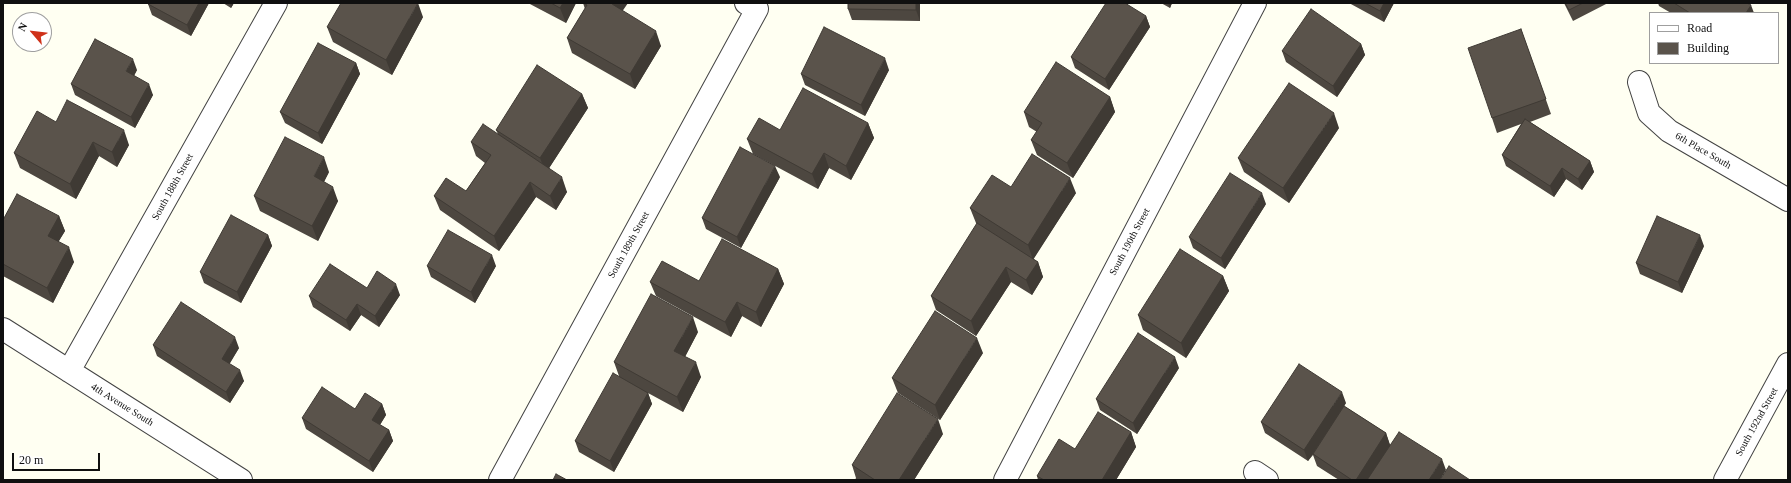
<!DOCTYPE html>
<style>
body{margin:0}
#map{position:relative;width:1791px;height:483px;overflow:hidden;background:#fffff2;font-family:Georgia,serif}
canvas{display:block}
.frame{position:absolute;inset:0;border:4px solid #101010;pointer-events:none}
.legend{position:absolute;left:1649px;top:12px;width:130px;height:52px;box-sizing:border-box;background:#fff;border:1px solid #9f9f9f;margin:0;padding:5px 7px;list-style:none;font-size:12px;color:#101010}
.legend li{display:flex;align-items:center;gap:8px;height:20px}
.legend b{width:20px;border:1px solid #9f9f9f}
.north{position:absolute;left:12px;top:12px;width:40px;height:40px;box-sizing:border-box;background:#fff;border:1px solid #9f9f9f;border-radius:50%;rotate:298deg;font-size:11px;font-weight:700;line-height:16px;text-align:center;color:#101010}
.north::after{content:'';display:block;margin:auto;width:14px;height:18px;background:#cf3119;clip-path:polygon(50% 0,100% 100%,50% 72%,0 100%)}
.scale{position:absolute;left:12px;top:453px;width:88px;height:18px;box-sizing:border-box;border:2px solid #101010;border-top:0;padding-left:5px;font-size:12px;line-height:14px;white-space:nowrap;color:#101010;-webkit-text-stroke:3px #fff;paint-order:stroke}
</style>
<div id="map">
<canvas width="1791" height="483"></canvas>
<div class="frame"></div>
<ul class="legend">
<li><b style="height:5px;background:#fff"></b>Road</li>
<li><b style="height:11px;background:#5a534b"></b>Building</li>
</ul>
<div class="north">N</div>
<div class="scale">20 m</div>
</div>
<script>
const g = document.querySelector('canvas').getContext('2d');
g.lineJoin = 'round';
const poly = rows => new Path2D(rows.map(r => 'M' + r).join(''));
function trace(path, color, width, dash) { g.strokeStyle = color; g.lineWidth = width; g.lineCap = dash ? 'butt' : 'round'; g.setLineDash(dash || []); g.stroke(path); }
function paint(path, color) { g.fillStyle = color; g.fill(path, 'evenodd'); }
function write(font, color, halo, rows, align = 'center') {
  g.font = font + ' Georgia,serif'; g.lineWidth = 4; g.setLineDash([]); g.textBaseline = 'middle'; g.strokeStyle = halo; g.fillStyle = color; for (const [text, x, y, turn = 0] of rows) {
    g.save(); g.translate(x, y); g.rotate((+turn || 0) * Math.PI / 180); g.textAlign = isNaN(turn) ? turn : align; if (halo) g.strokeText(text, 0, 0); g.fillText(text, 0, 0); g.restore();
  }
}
const minor = poly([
 [1639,82,1649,113,1669,131,1788,200],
 [3,329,241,480],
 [69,371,276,3],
 [1255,472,1267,480],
 [500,480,757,9,746,3],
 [1005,480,1255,3],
 [1725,480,1788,364]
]);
trace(minor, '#434343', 24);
trace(minor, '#fff', 22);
paint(poly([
 [149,3,209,3,191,36,152,15,148,4],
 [223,3,234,3,231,8],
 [528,3,576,3,566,23],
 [583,3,623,11,661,46,635,89,572,53,567,38,585,9],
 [848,3,920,3,920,21,852,20,848,9],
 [1161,3,1172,3,1170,8],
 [1349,3,1394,3,1384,22],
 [1564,3,1608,3,1573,21],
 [1658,3,1747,3,1754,13,1671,13,1659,6],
 [1146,16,1150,27,1109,90,1075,68,1071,57],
 [423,17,392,75,333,42,327,27],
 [1521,29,1551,114,1530,122,1590,161,1594,172,1582,190,1566,179,1554,197,1506,166,1502,155,1521,124,1497,133,1492,118],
 [1361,44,1365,55,1337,97,1286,62,1282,51],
 [356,63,360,74,322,144,285,123,280,112],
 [137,70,134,76,153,95,135,128,75,95,71,84],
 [889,70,865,116,805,85,801,74],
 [582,94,588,108,549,168,567,192,556,210,536,197,499,251,440,210,434,196,466,191,485,163,476,156,471,142,498,134,496,130],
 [1110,97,1115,112,1073,178,1037,155,1031,140,1037,132,1029,127,1024,112],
 [56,122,129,145,117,167,99,156,76,199,20,168,14,153],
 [868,123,874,138,851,180,829,168,818,189,753,154,747,139,780,130],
 [1339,128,1289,203,1244,172,1238,158],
 [329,172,324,182,338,201,318,241,260,211,254,196],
 [780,177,741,248,706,229,702,218],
 [1011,187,1076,193,1033,259,1038,262,1043,277,1032,295,1011,282,976,336,936,310,931,296,977,224,976,223,970,208],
 [1266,204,1225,269,1193,248,1189,237],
 [59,216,65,231,58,242,74,262,53,303,3,276,3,220],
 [268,235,272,246,241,303,204,283,200,272],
 [1704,246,1682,293,1640,274,1636,263],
 [427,266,496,266,475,303,431,277],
 [778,269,784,284,761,327,742,316,731,337,656,296,650,282,699,281],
 [1223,276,1229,291,1186,358,1143,330,1138,315],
 [367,288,400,295,379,327,361,315,350,331,313,307,309,296],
 [698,332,685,357,701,377,683,412,648,393,652,404,614,472,579,452,575,441,619,376,614,362],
 [153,345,239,348,229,364,244,381,230,403,157,356],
 [983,353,940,420,898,393,892,378],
 [1179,368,1137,434,1100,410,1096,399],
 [1346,403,1344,406,1386,433,1390,445,1440,480,1339,480,1317,466,1313,455,1308,461,1265,433,1261,422],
 [382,404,386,415,380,425,389,430,393,441,373,472,306,429,302,418],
 [1131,432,1136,447,1116,480,1038,480,1037,476,1075,449],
 [943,434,914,480,855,480,856,478,852,465]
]), '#4d4740');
paint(poly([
 [199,3,209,3,191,36,187,25],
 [230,3,234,3,231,8],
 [418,3,423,17,392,75,386,60],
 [563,3,576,3,566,23,560,8],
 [613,3,628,3,617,19,612,4],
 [916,3,920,3,920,21,916,10],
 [1168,3,1172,3,1170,8],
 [1384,3,1394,3,1384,22,1380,11],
 [1751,5,1754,13,1746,13],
 [1146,16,1150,27,1109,90,1105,79],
 [656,31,661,46,635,89,630,74],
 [1361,44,1365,55,1337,97,1333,86],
 [885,58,889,70,865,116,861,105],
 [133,59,137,70,130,82,126,71],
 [356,63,360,74,322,144,318,133],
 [149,84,153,95,135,128,131,117],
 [582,94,588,108,546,173,540,158],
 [1110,97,1115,112,1073,178,1067,163],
 [1334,113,1339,128,1289,203,1283,188],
 [868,123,874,138,851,180,846,166],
 [124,130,129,145,117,167,112,152],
 [93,142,99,156,76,199,70,184],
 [824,153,829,168,818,189,812,174],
 [324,157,329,172,319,191,314,176],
 [1590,161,1594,172,1582,190,1578,179],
 [775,166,780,177,741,248,737,237],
 [1562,168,1566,179,1554,197,1550,186],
 [562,177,567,192,556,210,550,196],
 [1070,178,1076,193,1033,260,1028,245],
 [530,182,536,197,499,251,494,236],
 [333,187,338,201,318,241,312,226],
 [1262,193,1266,204,1225,269,1221,258],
 [59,216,65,231,53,251,48,236],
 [268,235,272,246,241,303,237,292],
 [1700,235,1704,246,1682,293,1678,282],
 [69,247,74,262,53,303,47,288],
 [492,255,496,266,475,303,471,292],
 [1038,262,1043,277,1032,295,1026,280],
 [1006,267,1011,282,976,336,971,321],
 [778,269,784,284,761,327,756,312],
 [1223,276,1229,291,1186,358,1181,343],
 [396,284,400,295,379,327,375,316],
 [737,302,742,316,731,337,725,322],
 [357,304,361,315,350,331,346,320],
 [693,317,698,332,680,366,674,351],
 [235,337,239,348,226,370,222,359],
 [977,338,983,353,940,420,935,405],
 [1175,357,1179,368,1137,434,1133,423],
 [696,362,701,377,683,412,677,397],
 [240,370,244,381,230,403,226,392],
 [1342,392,1346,403,1308,461,1304,450],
 [648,393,652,404,614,472,610,461],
 [382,404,386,415,376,431,372,420],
 [938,419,943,434,914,480,899,480],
 [389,430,393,441,373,472,369,461],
 [1131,432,1136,447,1116,480,1102,480],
 [1386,433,1390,445,1368,480,1356,480],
 [1442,459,1446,470,1440,480,1429,480]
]), '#3f3a34');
const building = poly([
 [149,3,199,3,187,25,148,4,149,3],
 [341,3,418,3,386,60,327,27,341,3],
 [551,3,563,3,560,8,551,3],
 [583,3,613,3,612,4,656,31,630,74,567,38,587,5,583,3],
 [848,3,916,3,916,10,848,9,848,3],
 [1106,3,1125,3,1146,16,1105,79,1071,57,1106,3],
 [1365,3,1384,3,1380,11,1365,3],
 [1565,3,1583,3,1569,10,1565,3],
 [1674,3,1747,3,1751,5,1746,13,1690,13,1674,3],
 [1311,9,1361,44,1333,86,1282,51,1311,9],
 [824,27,885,58,861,105,801,74,824,27],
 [1521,29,1546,99,1492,118,1468,48,1521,29],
 [95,39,133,59,126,71,149,84,131,117,71,84,95,39],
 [318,43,356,63,318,133,280,112,318,43],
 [1056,62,1110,97,1067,163,1031,140,1042,123,1024,112,1056,62],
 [537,65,582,94,540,158,496,130,537,65],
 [1289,83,1334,113,1283,188,1238,158,1289,83],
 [803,88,868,123,846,166,824,153,812,174,747,139,759,118,780,130,803,88],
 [67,100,124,130,112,152,93,142,70,184,14,153,37,111,56,122,67,100],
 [1525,119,1590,161,1578,179,1562,168,1550,186,1502,155,1525,119],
 [483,124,562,177,550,196,530,182,494,236,434,196,446,178,466,191,491,155,471,142,483,124],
 [285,137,324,157,314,176,333,187,312,226,254,196,285,137],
 [740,147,775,166,737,237,702,218,740,147],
 [1032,154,1070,178,1028,245,970,208,992,175,1011,187,1032,154],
 [1230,173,1262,193,1221,258,1189,237,1230,173],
 [17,194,59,216,48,236,69,247,47,288,3,264,3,220,17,194],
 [231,215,268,235,237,292,200,272,231,215],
 [1657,216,1700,235,1678,282,1636,263,1657,216],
 [977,223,1038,262,1026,280,1006,267,971,321,931,296,977,223],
 [448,230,492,255,471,292,427,266,448,230],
 [722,239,778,269,756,312,737,302,725,322,650,282,662,261,699,281,722,239],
 [1180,249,1223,276,1181,343,1138,315,1180,249],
 [330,264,367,288,377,271,396,284,375,316,357,304,346,320,309,296,330,264],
 [651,294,693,317,674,351,696,362,677,397,614,362,651,294],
 [181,302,235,337,222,359,240,370,226,392,153,345,181,302],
 [935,311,977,338,935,405,892,378,935,311],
 [1138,333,1175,357,1133,423,1096,399,1138,333],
 [1299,364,1342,392,1304,450,1261,422,1299,364],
 [613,373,648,393,610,461,575,441,613,373],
 [322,387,355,409,365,393,382,404,372,420,389,430,369,461,302,418,322,387],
 [897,393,938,419,899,480,875,480,852,465,897,393],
 [1344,406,1386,433,1356,480,1352,480,1313,454,1344,406],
 [1098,412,1131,432,1102,480,1044,480,1037,476,1059,439,1075,449,1098,412],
 [1399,432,1442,459,1429,480,1367,480,1399,432],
 [1449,466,1470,480,1440,480,1449,466],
 [556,474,567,480,553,480,556,474]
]);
paint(building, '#5a534b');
trace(building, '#3f3a34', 1);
write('10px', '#101010', '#fff', [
 ["6th Place South",1703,151,30],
 ["South 188th Street",173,187,-61],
 ["South 190th Street",1130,242,-62],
 ["South 189th Street",629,245,-61],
 ["4th Avenue South",122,405,32],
 ["South 192nd Street",1757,422,-61]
]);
</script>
